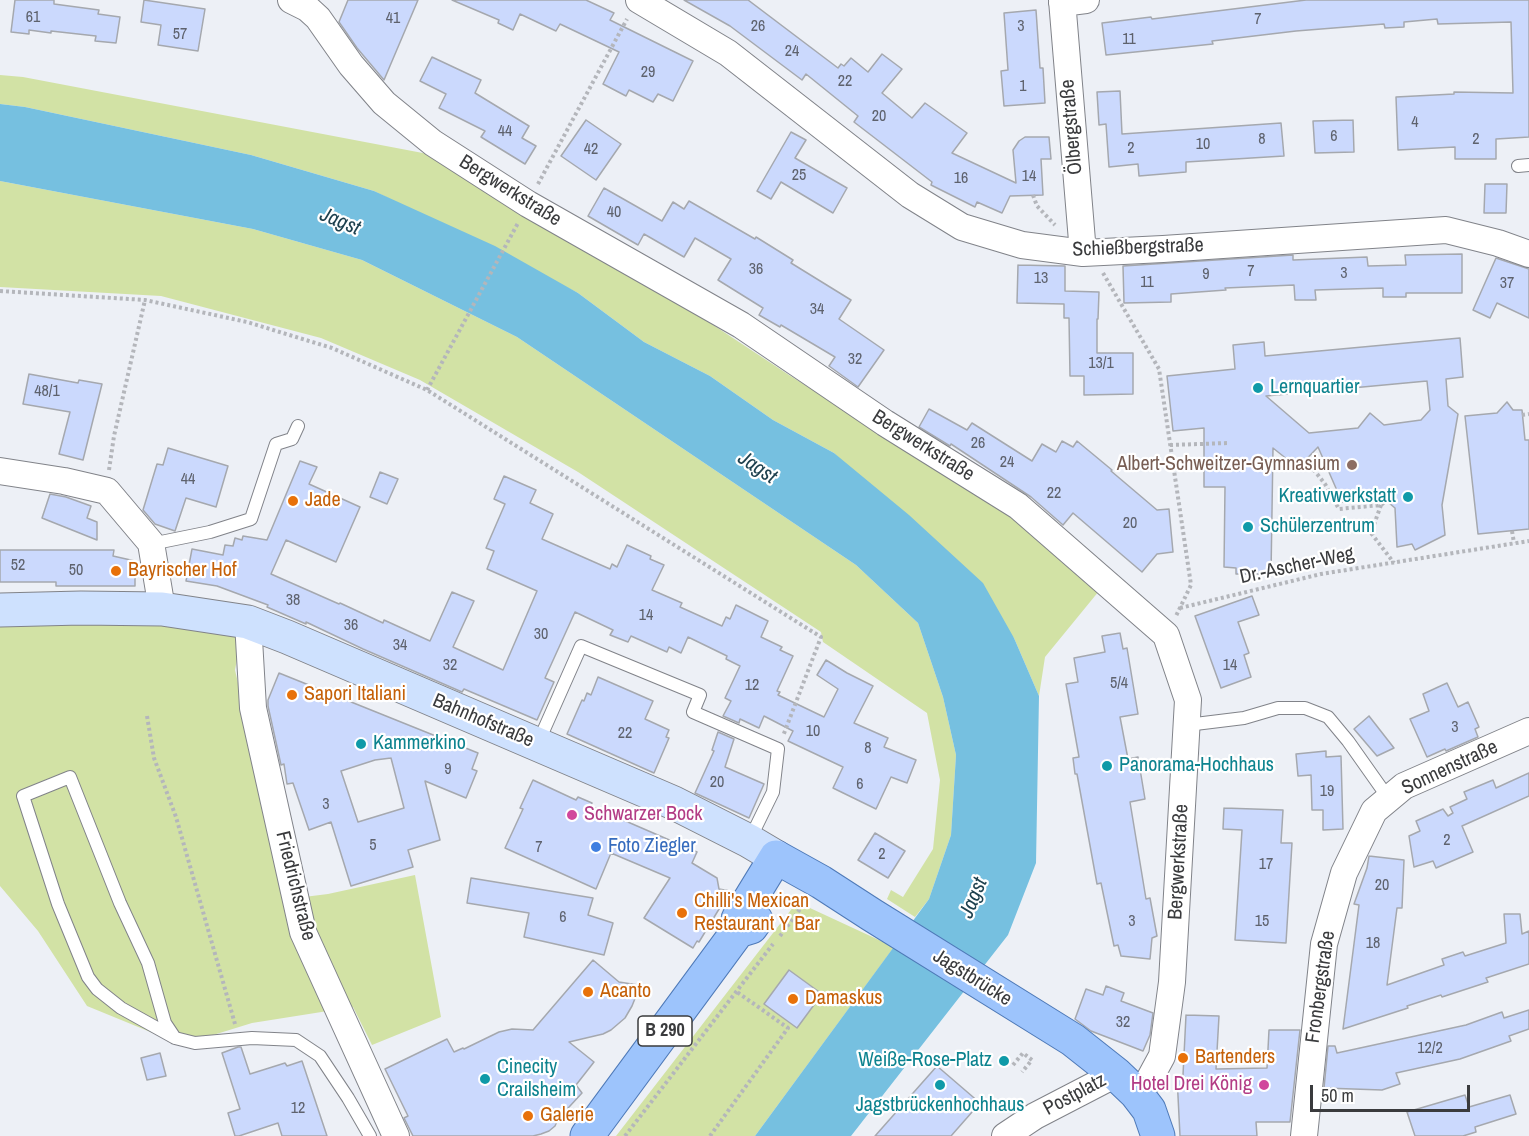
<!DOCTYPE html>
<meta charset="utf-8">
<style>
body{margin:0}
#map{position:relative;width:1529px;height:1136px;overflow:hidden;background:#edf0f6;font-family:"Archivo Narrow",sans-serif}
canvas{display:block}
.scale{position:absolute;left:1310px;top:1085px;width:160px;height:27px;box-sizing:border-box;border:3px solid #3a3b3d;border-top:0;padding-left:8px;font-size:18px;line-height:21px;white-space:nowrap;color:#3a3b3d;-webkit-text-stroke:4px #fff;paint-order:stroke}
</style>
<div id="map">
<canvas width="1529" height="1136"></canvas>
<div class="scale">50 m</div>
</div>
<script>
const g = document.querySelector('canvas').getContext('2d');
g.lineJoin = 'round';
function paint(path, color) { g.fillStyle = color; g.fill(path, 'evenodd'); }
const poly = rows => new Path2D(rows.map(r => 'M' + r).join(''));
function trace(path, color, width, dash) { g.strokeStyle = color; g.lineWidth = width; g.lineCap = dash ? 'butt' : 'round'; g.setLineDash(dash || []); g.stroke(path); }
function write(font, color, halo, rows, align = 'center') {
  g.font = font + ' "Archivo Narrow",sans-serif'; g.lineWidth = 4.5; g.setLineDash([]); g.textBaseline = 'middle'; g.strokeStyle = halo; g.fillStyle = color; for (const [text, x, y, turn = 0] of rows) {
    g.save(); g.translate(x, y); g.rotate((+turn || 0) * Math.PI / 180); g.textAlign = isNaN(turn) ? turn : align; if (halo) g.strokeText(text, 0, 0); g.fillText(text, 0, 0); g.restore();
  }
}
paint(poly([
 [0,75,23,77,428,154,639,276,789,375,921,458,1037,534,1099,591,1045,657,1039,696,1014,638,834,453,773,420,710,376,644,342,578,293,374,191,251,155,25,107,0,104],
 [0,181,253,229,362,260,517,337,856,565,918,623,943,697,956,755,951,835,929,899,915,917,887,899,891,890,903,897,933,849,940,780,927,713,823,642,821,632,578,472,420,380,321,338,161,296,0,287],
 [184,621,241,638,235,670,288,899,328,894,415,875,441,1017,372,1045,353,1007,252,1023,197,1040,170,1040,87,1006,38,931,0,886,0,622],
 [797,902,894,947,755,1136,616,1136]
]), '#d2e2a5');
paint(poly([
 [0,104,25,107,251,155,374,191,495,246,578,293,644,342,710,376,773,420,834,453,909,515,983,583,1014,638,1039,696,1036,863,1008,935,851,1136,755,1136,929,899,951,835,956,755,943,697,918,623,856,565,517,337,362,260,253,229,0,181]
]), '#76c0e0');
const building = poly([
 [15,0,54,0,54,4,99,10,98,14,120,17,116,43,95,41,96,36,51,31,51,33,29,30,29,34,11,32,15,0],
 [144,0,205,9,198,51,158,45,161,25,141,22,144,0],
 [348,0,418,0,384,80,357,48,339,22,348,0],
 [452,0,586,0,614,13,610,20,693,61,673,101,658,94,653,102,629,90,626,96,603,84,619,52,560,24,556,31,520,14,513,30,498,23,499,20,452,0],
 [684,0,748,0,838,68,841,64,844,66,851,58,868,72,882,54,902,69,882,93,912,118,925,103,967,133,952,153,1016,183,1013,150,1019,141,1025,137,1049,137,1051,159,1041,159,1043,195,1010,196,1002,213,977,202,975,207,931,185,932,182,854,122,858,116,806,74,802,80,730,26,684,0],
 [1306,0,1529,0,1529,137,1496,139,1496,159,1455,159,1455,147,1398,150,1396,97,1454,94,1454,92,1513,93,1511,22,1438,24,1437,19,1404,22,1404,27,1385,28,1384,24,1296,31,1212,41,1213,44,1106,55,1102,23,1151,17,1152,19,1306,0],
 [1036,10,1040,68,1043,68,1045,103,1004,106,1001,71,1008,70,1004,13,1036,10],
 [432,57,481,80,475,93,529,126,522,138,536,146,525,164,481,137,485,131,439,108,446,94,420,81,432,57],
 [1120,91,1122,134,1281,123,1284,156,1186,162,1186,172,1139,176,1138,164,1109,167,1106,124,1099,125,1097,92,1120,91],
 [586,120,621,144,596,180,561,156,586,120],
 [1353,120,1354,152,1315,153,1313,121,1353,120],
 [791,132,806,140,795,158,847,188,833,213,781,182,771,199,757,191,791,132],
 [1485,184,1507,184,1506,213,1484,213,1485,184],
 [604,188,662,221,673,202,684,209,689,201,755,239,756,237,793,260,791,263,851,300,839,319,884,350,858,387,829,366,835,357,781,325,780,327,759,315,763,308,718,280,731,259,695,238,684,257,644,234,638,245,588,216,604,188],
 [1462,254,1462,293,1406,293,1406,297,1383,297,1383,288,1315,290,1316,300,1295,300,1294,285,1225,288,1226,290,1171,294,1171,302,1124,303,1123,266,1293,255,1293,260,1367,257,1368,266,1406,265,1405,255,1462,254],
 [1496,258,1529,269,1529,318,1497,303,1490,318,1473,310,1496,258],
 [1018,265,1065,266,1065,291,1099,292,1098,319,1097,319,1097,353,1133,353,1133,394,1084,395,1084,376,1070,376,1069,318,1064,318,1064,304,1017,303,1018,265],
 [1460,338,1463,377,1446,379,1448,406,1458,414,1442,505,1445,535,1415,550,1412,544,1397,547,1395,508,1383,498,1342,502,1318,447,1298,468,1273,448,1271,574,1236,574,1236,568,1224,567,1225,487,1204,487,1204,428,1173,431,1167,376,1235,369,1233,345,1264,342,1265,356,1460,338],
 [1427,381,1430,410,1421,420,1384,425,1370,413,1358,428,1309,433,1266,396,1427,381],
 [29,374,78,383,79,380,102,384,83,460,59,454,70,412,23,404,29,374],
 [1507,402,1513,410,1522,410,1525,440,1529,440,1529,529,1478,534,1465,416,1497,413,1507,402],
 [929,409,967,430,972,423,1032,461,1042,444,1056,452,1062,441,1073,447,1077,441,1112,470,1111,471,1157,510,1169,509,1173,552,1157,554,1142,572,1073,513,1063,525,1031,497,951,444,950,446,919,427,929,409],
 [168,448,228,466,216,507,186,498,175,531,155,524,143,510,157,464,163,465,168,448],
 [300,461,317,467,309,484,360,507,336,562,286,540,271,574,339,604,340,603,383,623,384,620,430,641,452,592,474,601,453,647,503,670,537,591,487,569,494,551,486,548,505,504,494,499,504,476,536,490,530,503,553,514,542,539,610,569,612,564,617,567,627,545,651,556,650,559,664,565,652,590,682,603,680,607,722,626,726,617,730,619,736,605,768,621,761,637,782,647,780,650,793,656,777,691,780,692,778,695,824,717,838,689,817,675,826,660,847,673,873,686,854,723,888,738,884,747,916,760,907,783,891,777,876,809,833,788,843,767,788,741,793,731,764,716,759,728,740,719,739,723,723,716,731,701,725,698,740,666,726,659,727,656,688,637,681,653,669,647,667,652,631,636,628,642,610,635,613,630,575,612,545,678,554,682,537,720,464,689,462,692,363,649,306,622,306,624,267,607,268,605,217,586,186,581,192,549,223,555,225,545,233,546,235,538,242,540,243,536,267,540,300,461],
 [380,472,398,479,387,504,370,497,380,472],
 [50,494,66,497,91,506,87,518,97,522,97,540,42,518,50,494],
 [0,550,114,550,113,556,135,561,135,586,56,586,56,582,0,582,0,550],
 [1252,596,1259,615,1238,622,1249,653,1244,655,1251,677,1221,688,1195,616,1252,596],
 [1120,633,1123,649,1127,648,1138,714,1120,717,1128,759,1138,757,1145,799,1130,802,1146,899,1150,898,1157,936,1152,938,1150,959,1121,956,1118,945,1114,946,1101,883,1097,884,1077,774,1075,774,1073,758,1079,757,1066,684,1078,682,1074,658,1105,652,1102,636,1120,633],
 [279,673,478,753,472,769,477,771,466,798,425,781,440,840,408,850,413,867,351,886,331,822,309,830,293,783,287,784,284,764,281,765,268,706,268,700,279,673],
 [391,758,404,808,358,822,341,771,375,760,391,758],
 [598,677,653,701,645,719,669,730,666,737,669,738,654,773,567,734,582,700,584,701,587,693,591,695,598,677],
 [1447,683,1458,707,1468,702,1479,727,1475,729,1478,737,1446,751,1445,749,1427,757,1410,719,1429,711,1423,694,1447,683],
 [1369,716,1394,748,1377,756,1354,729,1369,716],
 [718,732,734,739,725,767,764,784,749,818,695,793,714,751,712,750,718,732],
 [1326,751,1326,757,1341,756,1343,829,1323,830,1323,810,1312,810,1311,775,1298,776,1296,754,1326,751],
 [1529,773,1529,796,1462,826,1473,852,1436,868,1433,861,1414,867,1409,836,1420,831,1416,821,1443,809,1448,816,1453,813,1450,807,1467,799,1464,792,1493,780,1496,788,1529,773],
 [533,780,576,800,578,797,592,803,591,806,697,852,692,863,717,878,719,889,730,891,699,942,697,941,693,948,644,918,670,878,611,853,596,889,505,848,523,809,520,808,533,780],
 [1224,808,1283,810,1281,843,1292,843,1286,943,1235,940,1242,830,1223,829,1224,808],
 [875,833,905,851,888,878,858,860,875,833],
 [1369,856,1404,860,1402,908,1397,908,1387,985,1444,965,1442,959,1463,952,1465,956,1506,943,1504,914,1520,914,1522,934,1529,931,1529,964,1486,978,1488,982,1442,997,1441,995,1407,1006,1408,1008,1343,1029,1359,905,1354,904,1367,868,1369,856],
 [471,878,593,898,588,915,613,923,604,955,524,937,529,913,467,903,471,878],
 [593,960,619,982,638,985,636,996,632,1006,625,1018,611,1030,603,1034,569,1042,594,1062,576,1085,582,1093,558,1119,555,1126,549,1131,541,1134,533,1136,413,1136,404,1118,408,1116,385,1069,447,1039,454,1052,463,1048,464,1049,499,1032,512,1029,533,1030,593,960],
 [789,970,822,994,797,1028,764,1004,789,970],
 [1106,986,1124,993,1121,1001,1153,1013,1150,1035,1143,1051,1091,1031,1075,1019,1086,989,1103,995,1106,986],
 [1529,1010,1529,1029,1509,1036,1511,1041,1460,1059,1396,1073,1400,1084,1382,1090,1324,1088,1328,1046,1335,1046,1337,1053,1466,1025,1502,1012,1504,1018,1529,1010],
 [1186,1015,1219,1016,1216,1069,1267,1068,1269,1030,1300,1030,1290,1122,1256,1122,1257,1136,1180,1136,1177,1076,1183,1075,1186,1015],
 [238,1047,241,1047,250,1074,285,1063,287,1066,302,1061,327,1136,282,1136,278,1123,239,1136,235,1136,228,1113,240,1109,222,1053,238,1047],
 [160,1053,166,1076,147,1080,141,1058,160,1053],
 [937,1066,980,1103,951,1136,875,1136,937,1066],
 [1465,1095,1469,1107,1510,1095,1516,1114,1475,1127,1476,1132,1463,1136,1415,1136,1407,1112,1465,1095]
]);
paint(building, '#cbd9fd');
trace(building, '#a5a8ae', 1.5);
const lane = poly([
 [1518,166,1529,165],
 [151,544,210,532,251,519,276,444,292,439,298,426],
 [1187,725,1244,718,1278,708,1305,708,1328,717,1348,741,1389,799],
 [538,743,581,646,700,695,693,712,778,749,773,792,749,841],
 [175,1038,165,1023,148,963,120,903,70,777,23,796,58,904,88,977,97,989,121,1008,175,1038,195,1043,252,1038,296,1040,320,1056,348,1098,370,1136]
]);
const street = poly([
 [291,0,307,8,318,18,351,65,384,103,433,143,528,204,741,325,885,423,1018,506,1166,635,1188,700,1172,982,1162,1056,1149,1080,1136,1093],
 [639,0,728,53,910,195,962,227,1022,245,1083,253,1163,249,1446,230,1498,243,1529,254],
 [1062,0,1083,253],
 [1062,3,1086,0],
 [0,471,64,481,107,491,151,543,162,609],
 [248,622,253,708,303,932,396,1136],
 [1005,1136,1035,1116,1116,1074],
 [1304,1136,1324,944,1344,873,1374,811,1404,786,1529,731]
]);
const secondary = poly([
 [0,610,81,608,162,609,248,622,287,637,674,803,749,841,776,857]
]);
const primary = poly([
 [738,931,738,919,776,857,821,882,872,915,1073,1040,1116,1074,1136,1093,1149,1110,1158,1136],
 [587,1136,738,931,751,927,756,920]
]);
trace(lane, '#818389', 14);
trace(street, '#818389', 28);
trace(secondary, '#818389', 35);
trace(primary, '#4f7ab8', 35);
trace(poly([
 [538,184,627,19],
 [1033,195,1037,206,1055,225],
 [1103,273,1159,369,1191,585,1176,616],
 [0,291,145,300,247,322,332,348,427,390,821,637,783,736],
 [427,390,518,223],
 [1522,415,1529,414],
 [1170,445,1229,443],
 [1306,460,1325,484,1339,509,1381,505,1386,501],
 [109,470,114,436,145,300],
 [1381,505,1371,533,1394,563],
 [1512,531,1514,543],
 [1180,608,1321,574,1529,541],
 [147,716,154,758,176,817,235,1024],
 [780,936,806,901],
 [1013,1065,1023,1053,1032,1060,1022,1072],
 [625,1136,773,944],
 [710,1136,788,1028,737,992]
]), '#b4b6bb', 4, [3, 3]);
trace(lane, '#fff', 12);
trace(street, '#fff', 26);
trace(secondary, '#cee1fe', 33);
trace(primary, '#9dc4fc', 33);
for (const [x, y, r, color] of [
 [1258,388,6,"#0f9aa8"],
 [1352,465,6,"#8d6e63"],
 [1408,497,6,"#0f9aa8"],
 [293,501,6,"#e8710a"],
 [1248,527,6,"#0f9aa8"],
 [116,571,6,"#e8710a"],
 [292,695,6,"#e8710a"],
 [361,744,6,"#0f9aa8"],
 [1107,766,6,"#0f9aa8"],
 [572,815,6,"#d1479c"],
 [596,847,6,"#3f7fe0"],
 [682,913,6,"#e8710a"],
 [588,992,6,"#e8710a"],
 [793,999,6,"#e8710a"],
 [1183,1058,6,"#e8710a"],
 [1004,1061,6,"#0f9aa8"],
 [485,1079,6,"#0f9aa8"],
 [940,1085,6,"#0f9aa8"],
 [1264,1085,6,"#d1479c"],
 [528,1116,6,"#e8710a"]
]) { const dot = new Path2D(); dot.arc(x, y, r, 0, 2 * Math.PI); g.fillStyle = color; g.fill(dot); trace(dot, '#fff', 2); }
write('16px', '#5e626d', null, [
 ["61",33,18],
 ["41",393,19],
 ["7",1258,20],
 ["26",758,27],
 ["3",1021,27],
 ["57",180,35],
 ["11",1129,40],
 ["24",792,52],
 ["29",648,73],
 ["22",845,82],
 ["1",1023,87],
 ["20",879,117],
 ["4",1415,123],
 ["44",505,132],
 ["6",1334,137],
 ["8",1262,140],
 ["2",1476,140],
 ["10",1203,145],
 ["2",1131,149],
 ["42",591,150],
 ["25",799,176],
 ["14",1029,177],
 ["16",961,179],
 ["40",614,213],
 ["36",756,270],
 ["7",1251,272],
 ["3",1344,274],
 ["9",1206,275],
 ["13",1041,279],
 ["11",1147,283],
 ["37",1507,284],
 ["34",817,310],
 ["32",855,360],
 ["13/1",1101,364],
 ["48/1",47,392],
 ["26",978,444],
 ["24",1007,463],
 ["44",188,480],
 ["22",1054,494],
 ["20",1130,524],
 ["52",18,566],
 ["50",76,571],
 ["38",293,601],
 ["14",646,616],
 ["36",351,626],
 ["30",541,635],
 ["34",400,646],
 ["32",450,666],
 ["14",1230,666],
 ["5/4",1119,684],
 ["12",752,686],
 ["3",1455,728],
 ["10",813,732],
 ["22",625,734],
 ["8",868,749],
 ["9",448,770],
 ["20",717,783],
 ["6",860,785],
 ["19",1327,792],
 ["3",326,805],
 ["2",1447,841],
 ["5",373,846],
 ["7",539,848],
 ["2",882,855],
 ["17",1266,865],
 ["20",1382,886],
 ["6",563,918],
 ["3",1132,922],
 ["15",1262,922],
 ["18",1373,944],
 ["32",1123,1023],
 ["12/2",1430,1049],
 ["12",298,1109]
]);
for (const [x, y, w] of [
 [665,1031,54]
]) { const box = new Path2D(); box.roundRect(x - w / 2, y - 15, w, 30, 4.5); g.fillStyle = '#fff'; g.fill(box); trace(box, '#3a3b3d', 1.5); }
write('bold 18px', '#3a3b3d', null, [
 ["B 290",665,1031]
]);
write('20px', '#3a3b3d', '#fff', [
 ["Ölbergstraße",1072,127,-95],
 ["Bergwerkstraße",510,191,32],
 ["Schießbergstraße",1138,248,-2],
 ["Bergwerkstraße",923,446,32],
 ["Dr.-Ascher-Weg",1297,566,-12],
 ["Bahnhofstraße",483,721,23],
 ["Sonnenstraße",1450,768,-25],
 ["Bergwerkstraße",1179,862,-87],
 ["Friedrichstraße",295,886,76],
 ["Jagstbrücke",972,978,32],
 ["Fronbergstraße",1321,987,-82],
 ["Postplatz",1075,1095,-28]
]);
write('20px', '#0d838f', '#fff', [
 ["Lernquartier",1270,388],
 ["Kreativwerkstatt",1396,497,"right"],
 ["Schülerzentrum",1260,527],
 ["Kammerkino",373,744],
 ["Panorama-Hochhaus",1119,766],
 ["Weiße-Rose-Platz",992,1061,"right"],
 ["Cinecity",497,1068],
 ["Crailsheim",497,1091],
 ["Jagstbrückenhochhaus",940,1106,"center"]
], 'left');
write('20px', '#785e54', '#fff', [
 ["Albert-Schweitzer-Gymnasium",1340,465]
], 'right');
write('20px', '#c56008', '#fff', [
 ["Jade",305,501],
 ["Bayrischer Hof",128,571],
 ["Sapori Italiani",304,695],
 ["Chilli's Mexican",694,902],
 ["Restaurant Y Bar",694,925],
 ["Acanto",600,992],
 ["Damaskus",805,999],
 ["Bartenders",1195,1058],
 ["Galerie",540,1116]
], 'left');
write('20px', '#b23c85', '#fff', [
 ["Schwarzer Bock",584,815],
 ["Hotel Drei König",1252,1085,"right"]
], 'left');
write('20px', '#366cbe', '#fff', [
 ["Foto Ziegler",608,847]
], 'left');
write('italic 21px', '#1e414f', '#fff', [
 ["Jagst",340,222,23],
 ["Jagst",757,468,34],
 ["Jagst",974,898,-67]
]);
</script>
